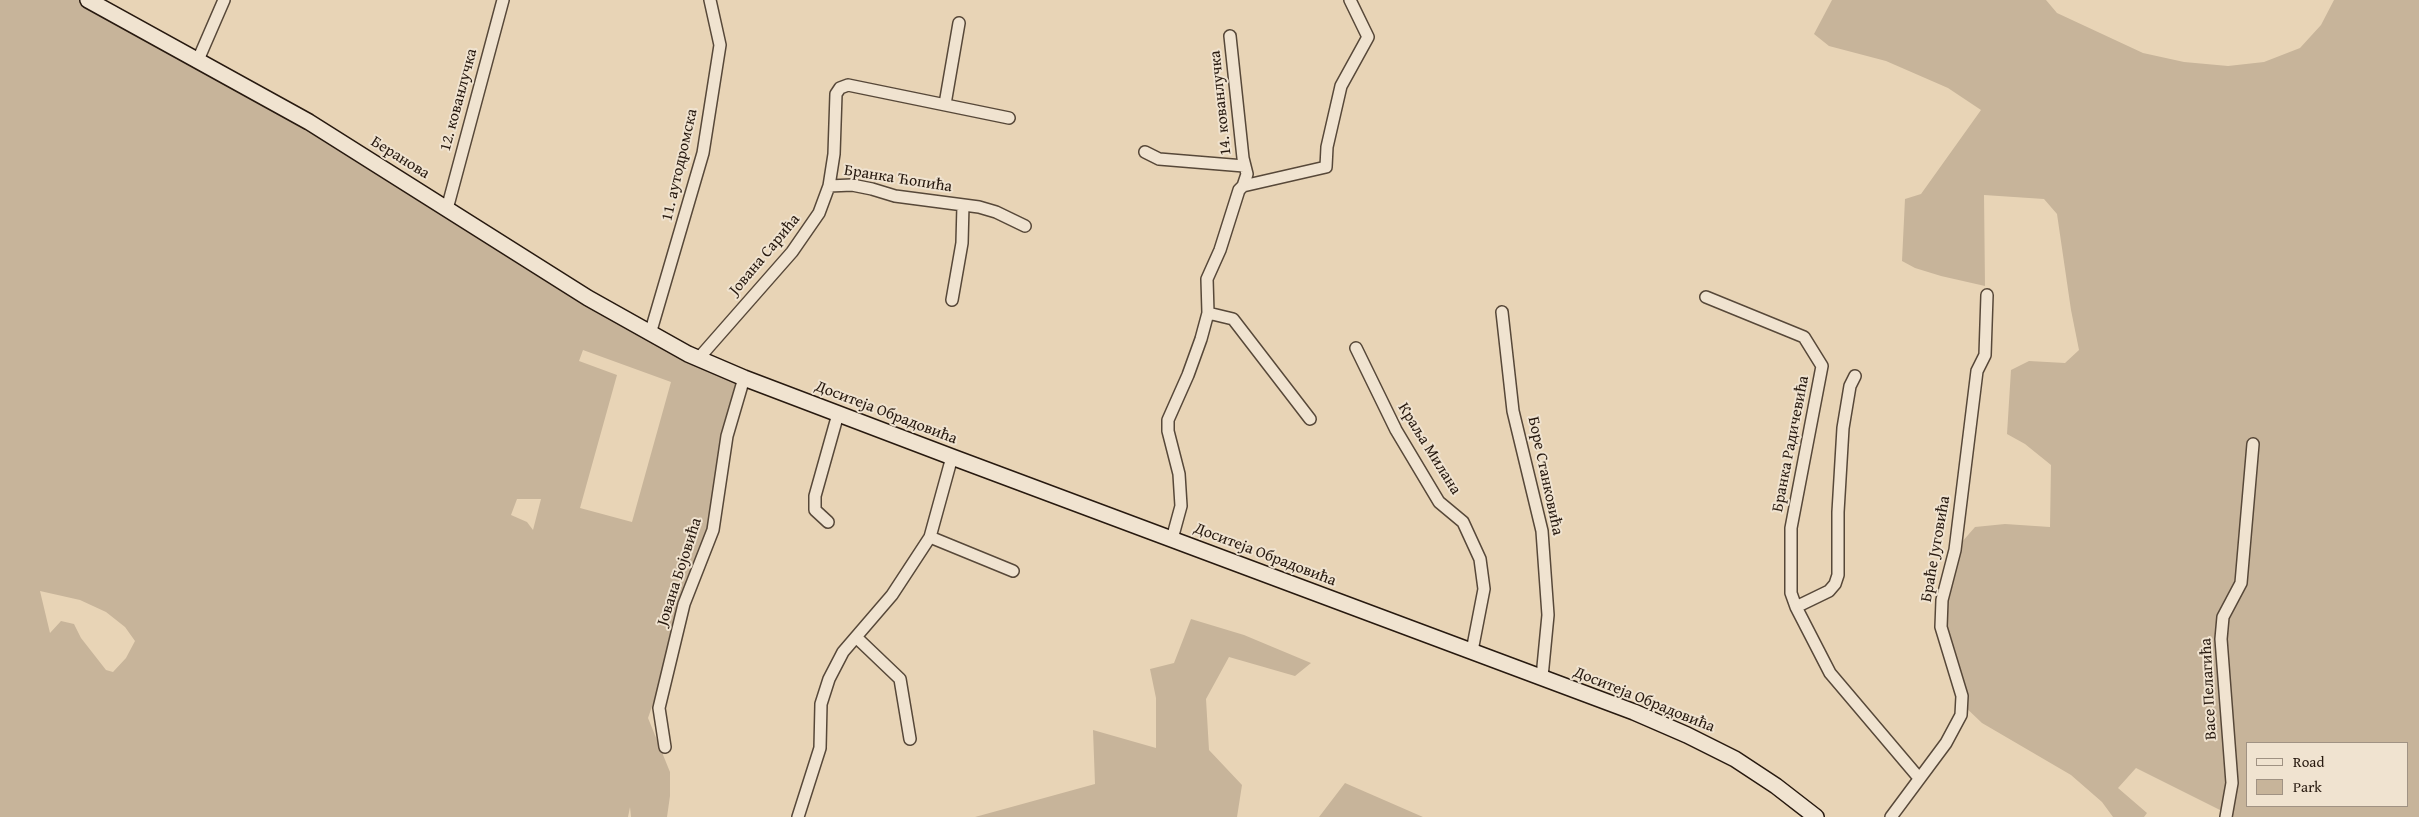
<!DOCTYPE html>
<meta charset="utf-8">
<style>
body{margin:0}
#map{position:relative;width:2419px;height:817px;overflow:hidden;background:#e8d4b6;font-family:"Gentium Book Plus",serif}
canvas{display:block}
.legend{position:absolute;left:2246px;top:742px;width:162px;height:65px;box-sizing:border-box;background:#f0e3d0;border:1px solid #a09283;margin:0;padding:6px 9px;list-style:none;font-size:15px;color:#27190f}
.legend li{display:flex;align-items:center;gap:10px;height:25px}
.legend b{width:25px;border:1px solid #a09283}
</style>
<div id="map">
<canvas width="2419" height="817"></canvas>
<ul class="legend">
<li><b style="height:6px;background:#f0e3d0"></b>Road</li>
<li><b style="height:14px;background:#c7b49a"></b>Park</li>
</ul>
</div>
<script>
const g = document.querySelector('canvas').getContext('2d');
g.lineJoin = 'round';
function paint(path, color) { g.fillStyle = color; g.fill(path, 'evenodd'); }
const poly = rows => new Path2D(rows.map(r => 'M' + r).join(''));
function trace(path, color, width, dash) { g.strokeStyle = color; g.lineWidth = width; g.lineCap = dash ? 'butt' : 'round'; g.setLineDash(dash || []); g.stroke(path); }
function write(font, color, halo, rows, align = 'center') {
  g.font = font + ' "Gentium Book Plus",serif'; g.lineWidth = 4; g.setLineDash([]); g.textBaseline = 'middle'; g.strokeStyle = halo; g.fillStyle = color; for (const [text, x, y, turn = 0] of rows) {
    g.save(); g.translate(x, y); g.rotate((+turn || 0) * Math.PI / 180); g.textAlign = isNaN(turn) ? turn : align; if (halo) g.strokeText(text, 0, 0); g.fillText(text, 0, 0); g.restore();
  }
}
paint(poly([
 [0,0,96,0,588,298,744,378,713,530,648,718,670,772,670,796,667,817,631,817,630,807,628,817,0,817],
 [583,350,671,382,632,522,580,508,617,375,579,361],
 [517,499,541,499,533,530,527,522,511,515],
 [40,591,80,600,106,612,125,627,135,641,126,658,113,672,106,670,81,638,74,624,61,621,50,633],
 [1832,0,2046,0,2057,13,2143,53,2184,62,2228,66,2264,62,2300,48,2321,25,2334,0,2419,0,2419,817,2226,817,2226,813,2136,768,2118,788,2147,813,2144,817,2113,817,2102,802,2071,775,1982,723,1962,704,1942,600,1955,550,1975,527,2005,524,2050,527,2051,465,2025,444,2007,434,2011,370,2029,361,2065,363,2079,350,2071,310,2057,214,2044,199,1984,195,1985,286,1941,276,1915,268,1902,261,1905,199,1921,194,1981,110,1948,88,1886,61,1829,46,1814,34],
 [2248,743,2408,743,2408,806,2248,806],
 [1191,619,1244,635,1311,663,1295,676,1229,657,1206,699,1209,750,1242,785,1237,817,975,817,1095,784,1093,730,1156,748,1156,698,1150,669,1174,663],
 [1345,783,1423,817,1319,817]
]), '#c7b49a');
const minor = poly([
 [1230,36,1243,158,1247,174,1243,186],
 [198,60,224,0],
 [945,104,959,23],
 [1145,152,1159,159,1244,166],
 [829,186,852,185,872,189,895,196,979,207,996,212,1025,226],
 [447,209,503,0],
 [1706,297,1804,337,1822,366,1791,528,1791,593,1796,607],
 [952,300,962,243,963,205],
 [1502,312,1513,411,1542,531,1548,615,1542,677],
 [1208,313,1233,319,1310,419],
 [650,334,703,153,720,45,710,0],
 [1356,348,1396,430,1439,502,1463,522,1480,559,1484,589,1472,651],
 [698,359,792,252,819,213,829,186,834,154,836,94,840,88,848,85,1009,118],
 [1855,376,1850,386,1843,428,1838,512,1838,575,1835,584,1829,591,1796,607,1830,673,1919,778],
 [828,522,815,510,815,496,838,414],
 [930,537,1013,571],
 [1172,539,1181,506,1179,474,1168,431,1168,420,1188,375,1201,339,1208,313,1207,279,1220,250,1239,190,1243,186,1326,167,1327,147,1341,86,1368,37,1350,0],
 [856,637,900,679,910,739],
 [665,747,659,708,684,604,713,530,727,436,744,378],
 [798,817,820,748,821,704,829,679,843,652,892,595,930,537,952,457],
 [1891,817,1946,743,1961,715,1962,696,1941,627,1942,600,1955,550,1977,371,1985,355,1987,295],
 [2226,817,2232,783,2221,639,2223,617,2241,583,2253,444]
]);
const secondary = poly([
 [88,0,309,122,588,298,688,354,744,378,952,457,1634,712,1687,735,1735,759,1776,786,1816,817]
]);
trace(minor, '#574839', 14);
trace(secondary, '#27190f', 18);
trace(minor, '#f0e3d0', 11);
trace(secondary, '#f0e3d0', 15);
write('16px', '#27190f', '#f0e3d0', [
 ["12. кованлучка",459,100,-75],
 ["14. кованлучка",1221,103,-96],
 ["Беранова",400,158,32],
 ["11. аутодромска",680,165,-77],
 ["Бранка Ћопића",898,179,9],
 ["Јована Сарића",765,255,-50],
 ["Доситеја Обрадовића",886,413,21],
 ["Бранка Радичевића",1791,444,-79],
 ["Краља Милана",1429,449,58],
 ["Боре Станковића",1545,476,78],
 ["Браће Југовића",1936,549,-80],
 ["Доситеја Обрадовића",1265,555,21],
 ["Јована Бојовића",680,572,-72],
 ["Васе Пелагића",2209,689,-93],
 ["Доситеја Обрадовића",1644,700,22]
]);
</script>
